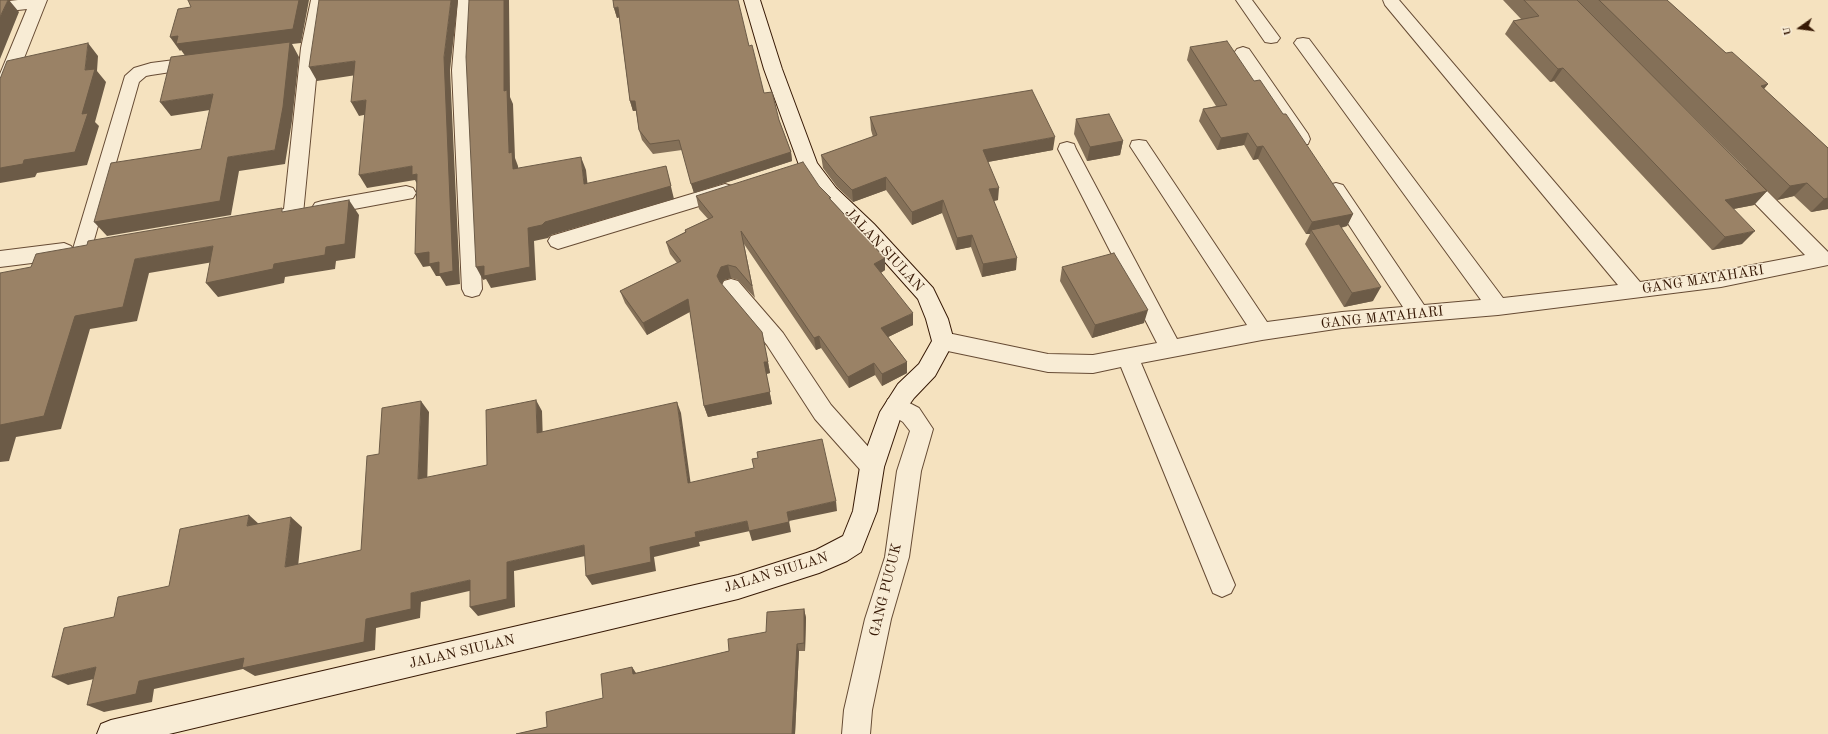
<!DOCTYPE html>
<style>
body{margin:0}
#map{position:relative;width:1828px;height:734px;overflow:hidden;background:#f5e2bf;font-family:"Old Standard TT",serif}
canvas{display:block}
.north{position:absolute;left:1780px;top:8px;width:40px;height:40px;-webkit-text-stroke:3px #f8ecd5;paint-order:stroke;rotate:256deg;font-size:11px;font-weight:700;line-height:16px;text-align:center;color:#371905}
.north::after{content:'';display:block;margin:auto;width:14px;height:18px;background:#371905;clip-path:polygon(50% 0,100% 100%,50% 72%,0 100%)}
</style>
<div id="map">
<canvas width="1828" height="734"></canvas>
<div class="north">U</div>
</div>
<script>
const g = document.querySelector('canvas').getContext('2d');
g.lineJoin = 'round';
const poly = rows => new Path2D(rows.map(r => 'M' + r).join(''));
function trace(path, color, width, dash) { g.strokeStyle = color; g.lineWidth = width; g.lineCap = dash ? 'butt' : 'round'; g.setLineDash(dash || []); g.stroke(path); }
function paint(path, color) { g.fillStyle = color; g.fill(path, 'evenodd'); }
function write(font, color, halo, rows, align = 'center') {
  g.font = font + ' "Old Standard TT",serif'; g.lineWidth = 3; g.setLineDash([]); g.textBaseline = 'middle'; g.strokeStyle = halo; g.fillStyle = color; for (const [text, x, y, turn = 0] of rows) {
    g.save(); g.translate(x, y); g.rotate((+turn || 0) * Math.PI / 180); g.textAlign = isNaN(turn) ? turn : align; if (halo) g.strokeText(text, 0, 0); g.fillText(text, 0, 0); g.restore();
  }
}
const street = poly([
 [18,0,47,0,9,96,6,100,0,102,0,74,27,9,0,12,0,2,18,0],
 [311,0,327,0,319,48,303,214,300,219,268,226,261,224,258,219,261,214,284,209,301,48,311,0],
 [458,0,474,0,470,70,482,289,479,295,472,297,465,295,462,289,452,70,458,0],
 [1236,0,1252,0,1280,38,1277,42,1271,43,1265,42,1236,0],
 [1383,0,1399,0,1640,282,1721,271,1805,255,1733,181,1730,176,1733,171,1740,169,1747,171,1828,252,1828,265,1721,287,1498,315,1342,328,1262,340,1141,363,1235,585,1231,593,1222,597,1213,593,1121,367,1093,373,1048,372,943,350,935,347,932,341,935,335,943,332,1048,354,1093,355,1157,343,1058,149,1060,144,1067,142,1074,144,1076,149,1177,339,1247,325,1130,146,1132,141,1139,140,1146,141,1267,322,1342,312,1403,307,1326,190,1329,185,1336,183,1343,185,1424,305,1481,300,1297,47,1294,43,1297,39,1303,38,1309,39,1503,298,1618,285,1385,5,1383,0],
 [1243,47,1249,49,1308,134,1310,139,1308,144,1301,145,1294,144,1234,53,1237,49,1243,47],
 [198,57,204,59,207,63,204,67,151,75,146,76,139,82,90,254,83,257,76,254,74,251,71,256,64,259,0,267,0,251,64,243,71,246,73,249,125,76,134,68,151,63,198,57],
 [725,184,732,186,735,191,732,196,558,249,551,246,548,241,551,236,725,184],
 [406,186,413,188,416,193,413,198,322,215,315,213,312,208,315,203,322,201,406,186],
 [731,279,738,281,783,333,831,405,880,460,884,467,880,474,872,477,864,474,815,419,767,345,724,293,721,287,724,281,731,279],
 [896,396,919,408,933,429,921,471,909,557,891,619,872,710,870,734,842,734,844,710,865,619,885,557,897,471,910,431,903,422,888,413,885,406,888,399,896,396]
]);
const secondary = poly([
 [744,0,760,0,782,69,817,163,836,188,874,224,933,288,948,319,954,341,935,376,914,398,901,416,884,467,877,511,861,552,847,561,819,573,738,599,169,734,97,734,101,724,111,720,738,575,816,550,843,536,853,511,860,467,880,412,898,384,919,364,932,341,926,319,918,299,860,234,822,198,799,165,764,69,744,0]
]);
trace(street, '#664b34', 2);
trace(secondary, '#371905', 2);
paint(street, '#f8ecd5');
paint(secondary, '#f8ecd5');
paint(poly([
 [1503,0,1667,0,1726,53,1768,84,1764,89,1828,148,1828,209,1811,212,1794,196,1777,200,1608,32,1767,191,1754,205,1733,209,1742,244,1712,250,1554,81,1550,82,1505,34,1513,21,1521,19],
 [614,8,749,46,764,93,779,120,791,152,792,161,694,193,682,150,653,154,642,140,639,130,636,111,633,111,630,101,619,17,617,18],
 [1190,47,1254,81,1283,114,1353,214,1347,226,1341,228,1373,301,1344,307,1305,244,1310,234,1306,234,1258,159,1253,160,1244,145,1217,150,1199,121,1203,109,1216,106,1187,60],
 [870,117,1053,150,988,162,998,200,994,201,1016,270,982,277,971,247,956,250,942,213,912,225,886,190,853,202,837,187,823,168,821,155,873,137,871,130],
 [1076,119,1123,141,1120,155,1087,161,1074,134],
 [819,186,832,201,885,258,885,270,881,273,913,325,888,337,907,362,907,373,882,386,875,375,849,388,821,348,816,350,744,244,755,298,738,280,731,278,724,280,721,284,762,332,770,373,766,374,772,404,708,417,704,406,690,312,647,335,625,303,620,291,677,263,670,254,666,242,685,232,685,230,708,219,699,209,696,196],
 [1062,267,1144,323,1092,338,1060,281],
 [804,609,806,618,805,651,799,651,795,734,516,734,547,727,603,698,632,667,636,673,729,651,766,632]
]), '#847058');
paint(poly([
 [8,0,9,0,19,12,0,59,0,17],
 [299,0,309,0,301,43,292,44,299,57,292,121,285,164,239,171,231,215,107,236,94,222,228,157,275,150,186,57,181,50,180,51,170,37],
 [451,0,458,0,450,70,460,284,446,286,440,276,436,276,430,266,423,267,415,254,444,57],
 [504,0,509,0,510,97,513,104,515,158,518,166,519,182,513,169,509,153,504,91],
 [618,7,621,17,617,18,614,8],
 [88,43,98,56,97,71,106,82,95,122,99,126,87,165,37,173,35,177,0,183,0,168,24,160,85,70],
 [355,61,363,74,317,81,309,67],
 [1563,68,1554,81,1550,82,1558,69],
 [1768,84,1756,98,1761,86],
 [213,94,223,108,171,116,160,102],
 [366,100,373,113,359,116,351,102],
 [630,101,635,101,637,110,633,111],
 [1248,133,1244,145,1217,150,1221,138],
 [1055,137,1053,150,982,163,983,150],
 [1123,141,1120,155,1087,161,1090,147],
 [1263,146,1258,159,1253,160,1257,147],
 [791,152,792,161,694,193,691,184],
 [581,157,586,170,589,197,584,184],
 [412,166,424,187,419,188,415,180,367,188,359,175],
 [666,166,674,199,551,235,548,238,534,241,536,280,491,288,486,279,483,280,476,267,528,228],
 [886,177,886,190,853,202,852,190],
 [1807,183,1794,196,1777,200,1790,186],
 [999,188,998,200,988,202,989,189],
 [1767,191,1754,205,1713,213,1725,200],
 [1828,198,1828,209,1811,212,1824,199],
 [349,200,359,215,355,258,336,261,335,269,285,277,284,283,218,297,206,283,326,247],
 [943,200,942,213,912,225,912,212],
 [1353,214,1347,226,1314,233,1311,230,1310,234,1306,234,1312,222],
 [1755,231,1742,244,1712,250,1725,237],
 [972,235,971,247,956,250,957,238],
 [213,246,225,260,149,273,137,321,90,329,61,429,16,437,9,461,0,462,0,425,75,316,135,259],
 [885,258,885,270,875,276,874,264],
 [1017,258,1016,270,982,277,983,264],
 [728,265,731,278,724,280,720,288,717,276,721,267],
 [1381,287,1373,301,1344,307,1352,293],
 [688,299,691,311,647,335,643,323],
 [1148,310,1144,323,1092,338,1095,325],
 [913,313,913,325,882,340,881,328],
 [819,336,821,348,816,350,814,338],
 [764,362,768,362,770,373,766,374,772,404,708,417,704,406],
 [907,362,907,373,882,386,882,374],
 [874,363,875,375,849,388,848,377],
 [536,400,542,411,543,444,537,433],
 [421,401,429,412,427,489,418,479],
 [677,402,681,413,692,493,688,483],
 [836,501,837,511,789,521,791,532,752,541,749,531,787,512],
 [249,515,260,525,247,526],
 [291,517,302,527,297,577,285,567],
 [747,521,750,531,699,542,700,546,654,557,656,571,592,585,586,576,650,547,695,532],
 [584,545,590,555,514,571,515,607,478,616,470,607,507,562],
 [470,580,478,589,421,602,420,618,376,628,375,650,255,676,243,669,154,689,152,702,104,712,87,705,139,681,366,619,411,593],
 [804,609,806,618,805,651,804,643],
 [797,644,799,651,795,734,792,734],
 [96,667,111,675,68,685,52,677],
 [632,667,637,675,633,674]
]), '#6c5b47');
const building = poly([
 [0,0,8,0,0,17,0,0],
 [188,0,299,0,293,29,176,44,178,36,170,37,178,9,191,7,188,0],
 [319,0,451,0,444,57,453,271,439,274,439,262,429,264,429,252,415,254,417,174,412,175,412,166,359,175,366,100,351,102,355,61,309,67,319,0],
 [469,0,504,0,504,91,507,90,509,153,512,152,513,169,581,157,584,184,666,166,671,186,545,222,542,225,528,228,530,267,484,276,484,266,476,267,466,57,469,0],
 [613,0,738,0,749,46,752,45,764,93,772,92,779,120,791,152,691,184,679,140,650,144,639,130,635,101,630,101,618,7,614,8,613,0],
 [1524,0,1577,0,1767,191,1725,200,1755,231,1725,237,1563,68,1558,69,1513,21,1539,16,1524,0],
 [1599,0,1667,0,1726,53,1732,52,1768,84,1761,86,1828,148,1828,198,1824,199,1807,183,1790,186,1599,0],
 [1227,41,1254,81,1260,80,1283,114,1286,114,1353,214,1312,222,1263,146,1257,147,1248,133,1221,138,1203,109,1227,105,1190,47,1227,41],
 [290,42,283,107,275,150,228,157,220,201,94,222,111,163,201,149,213,94,160,102,171,57,290,42],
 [88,43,85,70,95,69,82,114,88,113,75,152,24,160,23,164,0,168,0,79,7,61,88,43],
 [1032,90,1055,137,983,150,999,188,989,189,1017,258,983,264,972,235,957,238,943,200,912,212,886,177,852,190,836,174,821,155,877,135,870,117,1032,90],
 [1109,114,1123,141,1090,147,1076,119,1109,114],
 [803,162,819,186,831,198,829,198,885,258,874,264,913,313,881,328,907,362,882,374,874,363,848,377,819,336,814,338,741,231,752,286,736,267,728,265,721,267,717,276,720,282,762,332,768,362,764,362,770,392,704,406,688,299,643,323,620,291,681,261,666,242,686,232,685,230,713,217,696,196,803,162],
 [349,200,345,244,326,247,325,255,274,264,273,269,206,283,213,246,135,259,123,307,75,316,44,416,0,425,0,273,31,267,36,254,87,245,88,241,282,208,282,212,349,200],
 [1339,224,1381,287,1352,293,1311,230,1339,224],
 [1114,253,1148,310,1095,325,1062,267,1114,253],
 [536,400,537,433,677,402,688,483,754,468,752,459,758,458,757,452,822,439,836,501,787,512,789,522,749,531,747,521,695,532,696,537,650,547,651,562,586,576,584,545,507,562,507,599,470,607,470,580,411,593,411,609,366,619,364,642,242,668,244,658,139,681,136,694,87,705,96,667,52,677,64,628,114,617,118,597,169,586,180,529,249,515,247,526,291,517,285,567,361,550,367,456,379,454,382,408,421,401,418,479,487,465,486,410,536,400],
 [804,609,804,643,797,644,792,734,516,734,547,727,546,712,603,698,601,674,632,667,633,674,729,651,728,639,766,632,767,612,804,609]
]);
paint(building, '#9a8266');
trace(building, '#6c5b47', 1);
write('14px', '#371905', '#f8ecd5', [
 ["JALAN SIULAN",884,250,47],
 ["GANG MATAHARI",1703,280,-9],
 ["GANG MATAHARI",1382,318,-6],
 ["JALAN SIULAN",776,573,-17],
 ["GANG PUCUK",886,590,-76],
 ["JALAN SIULAN",462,652,-13]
]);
</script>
